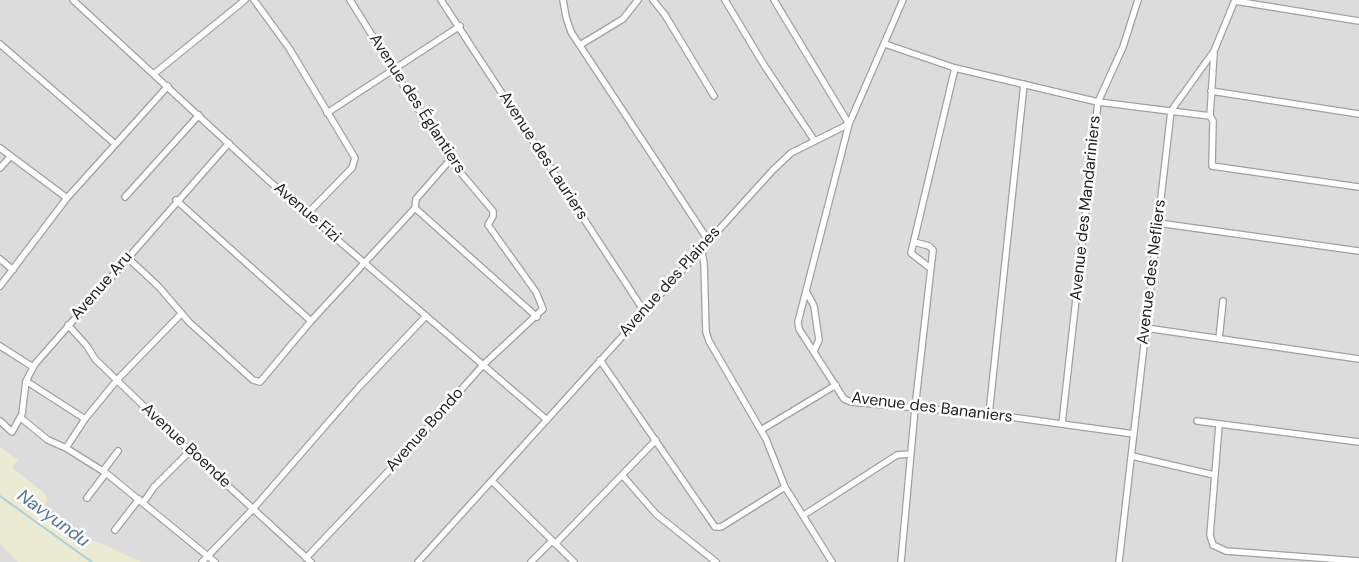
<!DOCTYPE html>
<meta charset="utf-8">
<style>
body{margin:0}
canvas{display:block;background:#efebe6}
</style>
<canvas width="1359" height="562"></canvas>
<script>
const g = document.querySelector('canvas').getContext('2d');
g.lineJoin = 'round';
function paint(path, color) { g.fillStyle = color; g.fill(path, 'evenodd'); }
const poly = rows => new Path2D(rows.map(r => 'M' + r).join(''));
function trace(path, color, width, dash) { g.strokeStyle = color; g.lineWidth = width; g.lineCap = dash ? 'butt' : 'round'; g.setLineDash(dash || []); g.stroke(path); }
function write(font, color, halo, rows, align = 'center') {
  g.font = font + ' "DM Sans",sans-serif'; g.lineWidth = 5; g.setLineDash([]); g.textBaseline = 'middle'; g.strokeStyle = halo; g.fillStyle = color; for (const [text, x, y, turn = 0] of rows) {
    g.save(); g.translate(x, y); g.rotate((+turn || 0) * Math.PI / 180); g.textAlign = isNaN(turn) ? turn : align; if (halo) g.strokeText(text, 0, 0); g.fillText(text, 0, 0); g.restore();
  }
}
paint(poly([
 [0,0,1359,0,1359,562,0,562]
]), '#dddcdc');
paint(poly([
 [0,447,18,460,12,468,47,495,45,513,82,538,105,545,141,562,18,562,0,544]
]), '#ebebd4');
trace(poly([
 [0,496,92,562]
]), '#acd1d7', 2);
const minor = poly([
 [73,0,268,180,547,420],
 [254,0,289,48,355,158,352,168,307,214],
 [441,0,644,311],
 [563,0,566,17,571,32,708,240],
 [653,0,665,15,714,96],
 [725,0,764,65,814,140],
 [774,0,849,124,798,322,799,329,844,399,851,402,989,414,1134,434],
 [1235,1,1359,21],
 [0,44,114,143],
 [885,44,955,68,1098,102,1210,116],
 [580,45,623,19,638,0],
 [1214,53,1210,116,1213,121,1212,166,1359,187],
 [155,73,245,0],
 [1211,91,1359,114],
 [327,113,460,26],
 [0,148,67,198],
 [0,168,11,156],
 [125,197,199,115],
 [176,200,311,321],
 [415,208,537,317],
 [415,208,416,199,450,160],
 [1158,223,1359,251],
 [701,248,704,263,706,332,709,341,766,439,785,487,832,562],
 [127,257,159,287,189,322,253,380,260,382,311,321,415,208],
 [0,259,13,270],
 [930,268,911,253,955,68],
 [0,286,67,198,168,86],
 [806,291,814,306,819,340,814,351],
 [181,314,117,380,85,419,66,448,106,473,215,562],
 [68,325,87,346,95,359,190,451,311,562],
 [1146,328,1359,359],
 [1219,339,1223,301],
 [0,346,33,367],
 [600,360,715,527,721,527,785,487],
 [26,381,85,419],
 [989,414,1024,84],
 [21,418,48,440,66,448],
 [0,421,12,432,22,414,26,381,35,364,229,143],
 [1197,421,1359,442],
 [1062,424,1098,102,1123,47,1138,0],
 [1219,425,1210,535,1213,545,1226,551,1359,561],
 [761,430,836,385],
 [1132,456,1214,475],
 [103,471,118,451],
 [623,476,656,514,716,562],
 [492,481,574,562],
 [87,498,106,473],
 [143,503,154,487,190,451],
 [804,515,897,455,911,454],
 [115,530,139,499],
 [555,544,656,440],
 [306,558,398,461,483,365,543,309,536,292,488,225,493,216,493,211,450,160,350,0],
 [202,562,253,509,359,387,426,316],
 [418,562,773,170,791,153,849,124,903,0],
 [531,562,552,541],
 [901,562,915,408,933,250,929,246,914,242],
 [1119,562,1171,111,1214,51,1235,0]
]);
trace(minor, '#a0a0a0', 8);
trace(minor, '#fff', 5.5);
write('16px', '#1f1f1f', '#fff', [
 ["Avenue des Églantiers",417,104,57],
 ["Avenue des Lauriers",543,156,57],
 ["Avenue des Mandariniers",1086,208,-84],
 ["Avenue Fizi",307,213,41],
 ["Avenue des Nefliers",1152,272,-83],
 ["Avenue des Plaines",670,282,-48],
 ["Avenue Aru",102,286,-49],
 ["Avenue des Bananiers",932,408,7],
 ["Avenue Bondo",425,430,-48],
 ["Avenue Boende",186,446,43]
]);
write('italic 18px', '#4f7895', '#fff', [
 ["Navyundu",53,519,36]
]);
</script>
